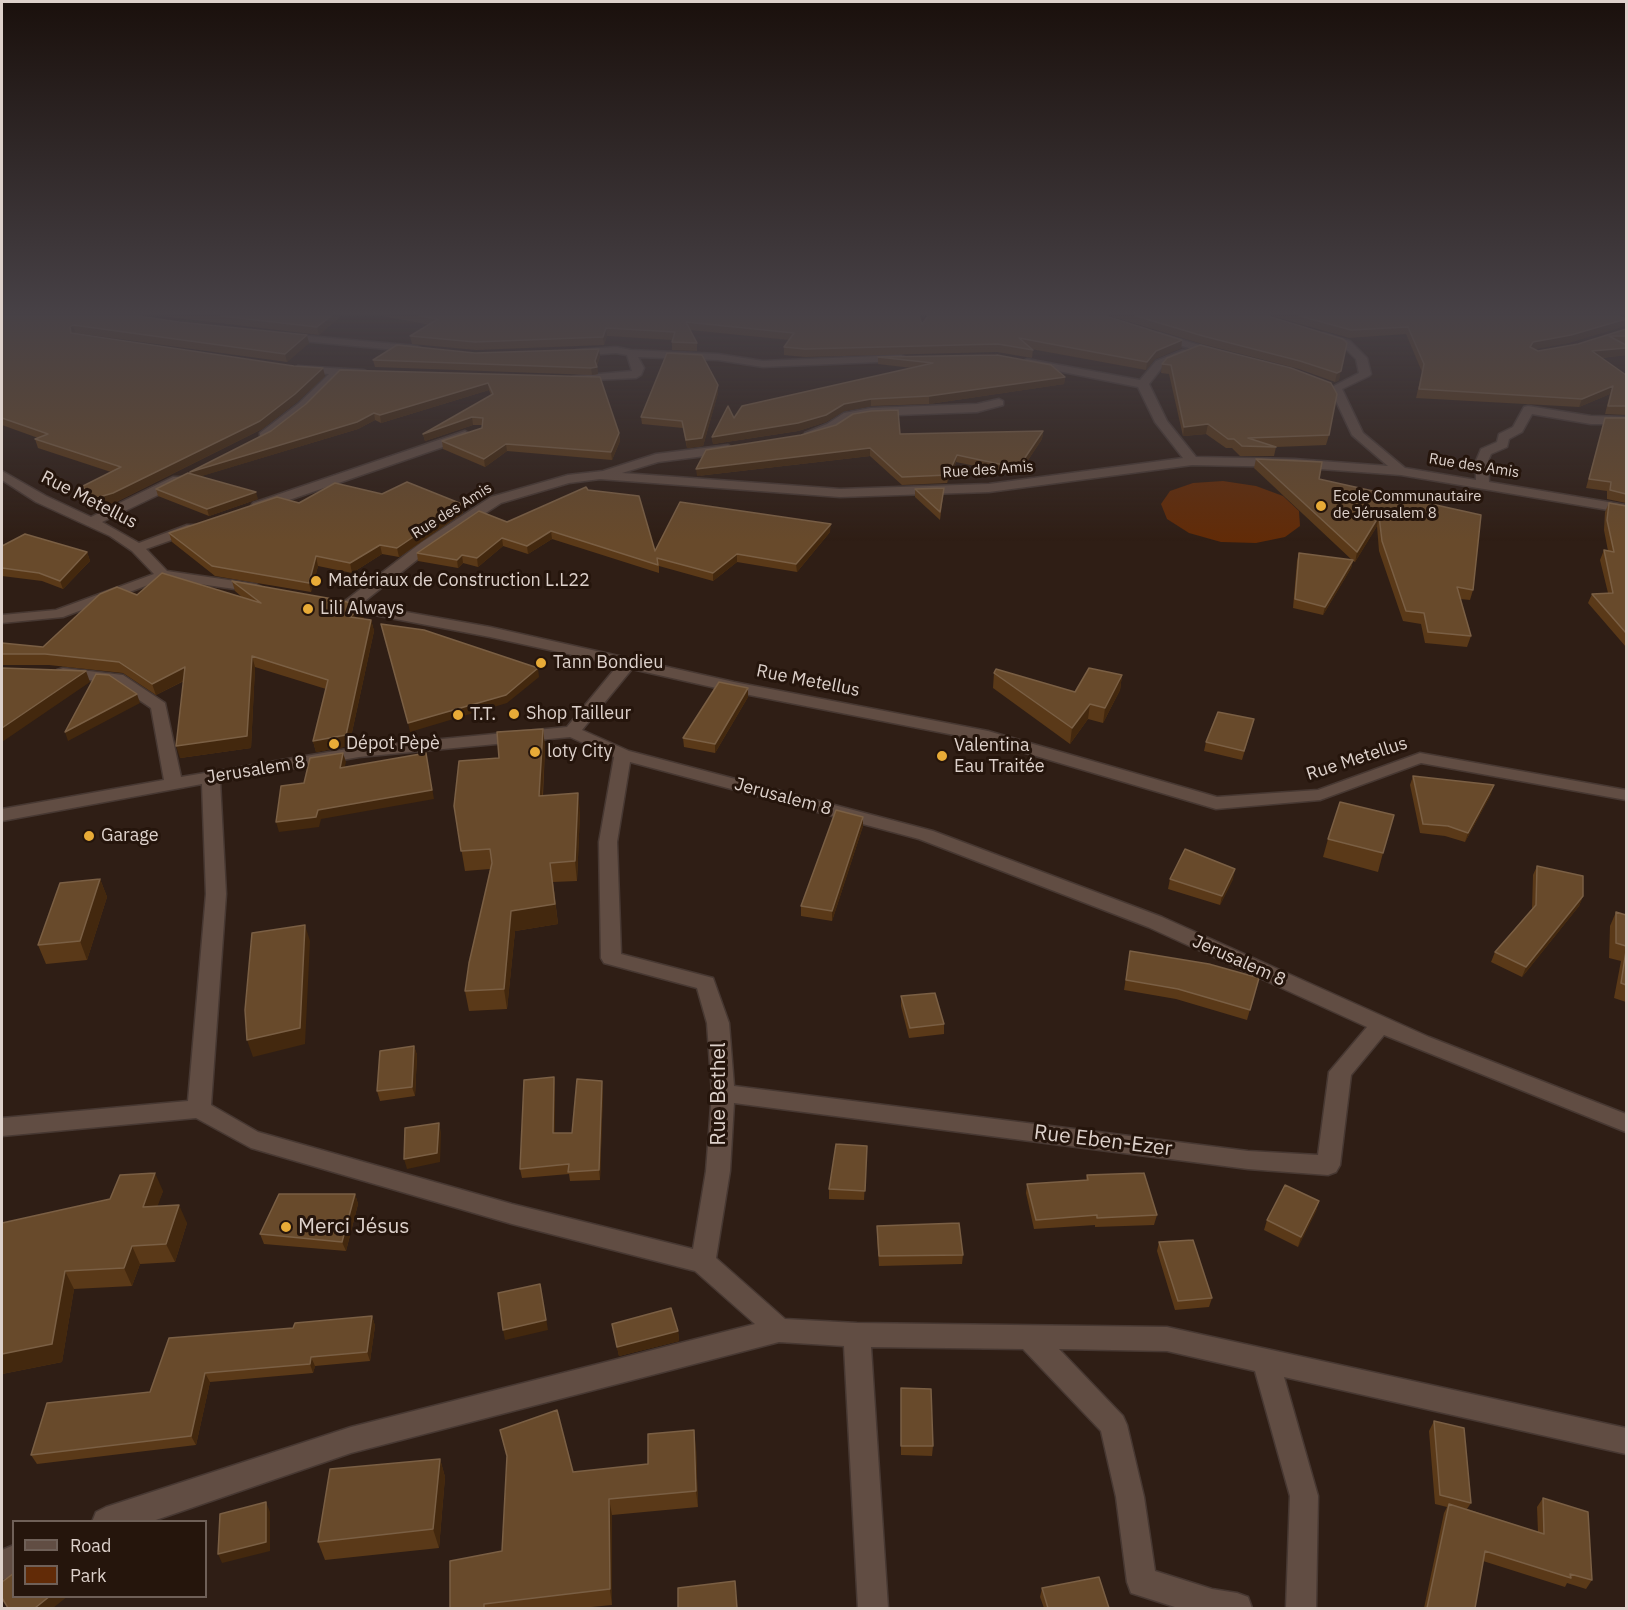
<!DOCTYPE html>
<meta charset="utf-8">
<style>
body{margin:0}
#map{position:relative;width:1628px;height:1610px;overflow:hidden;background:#2f1e15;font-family:"IBM Plex Sans",sans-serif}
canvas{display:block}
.frame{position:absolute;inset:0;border:3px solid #ddd1cb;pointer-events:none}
.legend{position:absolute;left:12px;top:1520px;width:195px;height:78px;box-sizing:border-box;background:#25150c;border:2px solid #6f6058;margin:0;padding:8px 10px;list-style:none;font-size:18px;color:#ddd1cb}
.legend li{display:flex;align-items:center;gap:12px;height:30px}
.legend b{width:30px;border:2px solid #6f6058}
</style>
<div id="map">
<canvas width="1628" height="1610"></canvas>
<div class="frame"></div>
<ul class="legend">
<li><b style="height:8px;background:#614d43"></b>Road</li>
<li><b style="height:16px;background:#622b07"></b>Park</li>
</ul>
</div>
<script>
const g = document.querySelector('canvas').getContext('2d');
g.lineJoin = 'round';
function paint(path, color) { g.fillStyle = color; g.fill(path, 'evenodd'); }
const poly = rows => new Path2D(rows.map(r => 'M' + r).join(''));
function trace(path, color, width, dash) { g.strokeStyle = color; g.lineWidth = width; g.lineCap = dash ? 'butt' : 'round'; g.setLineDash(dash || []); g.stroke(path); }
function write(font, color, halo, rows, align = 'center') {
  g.font = font + ' "IBM Plex Sans",sans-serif'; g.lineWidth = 6; g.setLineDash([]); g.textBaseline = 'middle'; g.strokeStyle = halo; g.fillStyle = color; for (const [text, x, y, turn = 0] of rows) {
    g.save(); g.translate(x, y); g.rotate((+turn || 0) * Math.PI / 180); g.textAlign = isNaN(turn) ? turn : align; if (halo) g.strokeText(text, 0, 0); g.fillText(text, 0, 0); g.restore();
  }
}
paint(poly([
 [1223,481,1256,486,1283,496,1299,511,1300,526,1285,537,1256,543,1221,542,1189,533,1167,519,1161,504,1170,491,1193,483]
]), '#622b07');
const street = poly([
 [1159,333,1223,352,1224,354,1219,357,1155,338,1155,334,1159,333],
 [1324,333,1350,341,1367,358,1371,374,1369,376,1342,389,1363,433,1405,468,1476,480,1476,461,1481,449,1497,442,1499,434,1513,427,1524,407,1528,406,1591,416,1626,417,1626,424,1591,424,1532,414,1522,432,1509,439,1507,447,1491,454,1488,461,1489,482,1626,505,1626,513,1401,475,1294,467,1192,465,989,492,840,497,600,479,569,483,501,503,432,548,361,604,490,627,734,682,988,731,1217,797,1318,790,1420,753,1626,790,1626,800,1421,763,1320,800,1216,809,985,741,734,692,632,669,582,730,629,751,933,831,1162,917,1429,1037,1626,1114,1626,1132,1384,1035,1351,1075,1340,1165,1336,1172,1328,1175,1248,1169,734,1103,730,1171,716,1258,785,1319,857,1323,1167,1327,1626,1428,1626,1454,1284,1377,1318,1496,1316,1608,1286,1608,1290,1496,1255,1371,1167,1351,1059,1349,1123,1416,1127,1425,1144,1497,1155,1571,1212,1589,1237,1593,1248,1597,1252,1608,1178,1608,1131,1593,1127,1582,1116,1497,1101,1431,1023,1349,871,1347,888,1608,858,1608,844,1346,779,1342,351,1453,150,1522,92,1522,96,1512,106,1507,351,1427,755,1324,695,1271,512,1224,251,1148,196,1118,2,1136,2,1118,188,1101,206,894,202,784,2,821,2,809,164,780,151,708,113,682,63,678,57,676,55,673,57,670,63,668,123,675,165,703,181,777,359,747,567,727,618,665,490,637,348,610,334,607,332,604,339,600,345,601,422,542,491,497,568,475,603,471,656,454,728,445,734,449,728,453,658,462,622,473,840,489,989,484,1183,458,1155,422,1138,387,1023,364,1021,362,1027,359,1140,380,1156,361,1183,350,1191,350,1191,354,1164,365,1149,384,1167,421,1196,457,1294,459,1388,466,1352,435,1330,388,1359,373,1356,359,1342,345,1320,338,1320,334,1324,333],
 [570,737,614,757,599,842,601,958,604,963,697,988,707,1023,712,1093,706,1171,693,1249,512,1204,258,1132,211,1105,226,894,220,781,359,757,570,737],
 [630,762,919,839,1148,927,1367,1027,1329,1072,1318,1155,1248,1151,734,1086,729,1023,713,978,621,954,617,842,630,762],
 [286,334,417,346,422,349,417,352,282,339,281,337,286,334],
 [616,347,631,350,718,354,763,361,901,355,907,358,901,361,763,367,718,360,638,357,644,368,641,375,636,378,573,381,573,377,577,376,632,371,627,355,616,353,576,356,571,353,576,350,616,347],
 [298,366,364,370,370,373,364,376,341,375,306,410,268,439,260,439,260,433,298,404,329,374,294,371,292,369,298,366],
 [999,399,1003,401,1003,405,977,412,871,416,852,419,835,430,815,436,811,437,805,433,827,424,844,413,871,408,977,404,999,399],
 [465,431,471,435,469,438,263,509,258,510,251,506,253,503,465,431],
 [2,471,46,496,91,517,173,477,183,477,184,480,183,483,102,522,139,543,187,525,197,525,199,528,197,531,146,549,167,571,256,584,263,588,256,592,164,579,63,617,2,623,2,615,56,610,154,574,132,551,110,536,36,502,2,480,2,471],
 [14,1545,14,1575,2,1580,2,1550,14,1545]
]);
trace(street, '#473832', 3);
paint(street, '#614d43');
paint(poly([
 [2,316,179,322,309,343,287,362,75,333,325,376,297,402,262,429,116,502,92,509,83,486,111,472,38,448,35,439,38,438,2,425],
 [160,316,341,316,319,335],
 [383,316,919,316,922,324,1182,340,1181,348,1155,359,1146,370,1031,349,1033,350,1032,358,997,352,805,357,784,355,784,347,789,340,690,330,697,343,697,351,672,350,672,340,607,336,604,345,476,350,412,344,410,336,429,325],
 [1110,316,1268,316,1343,339,1339,380,1335,382,1299,369,1202,344],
 [1272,316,1619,316,1625,326,1568,343,1534,349,1538,351,1578,344,1626,329,1626,343,1623,343,1626,345,1626,355,1602,358,1626,375,1626,417,1626,415,1605,414,1610,394,1579,407,1416,398,1422,372,1406,334,1349,338],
 [475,353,600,356,597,366,598,374,592,375,375,367,373,360],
 [878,357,1065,377,1064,384,929,404,871,406,844,411,826,422,798,431,713,444,712,437,734,418,912,368,878,364],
 [1162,364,1331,383,1329,435,1326,445,1276,447,1274,456,1240,456,1232,448,1226,448,1206,434,1183,436,1169,374,1161,373],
 [340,370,600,377,619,433,620,441,612,460,507,451,485,467,443,449,442,441,482,428,482,425,473,425,425,441,423,434,491,395,489,390,381,423,375,420,358,429,201,476,258,499,209,516,158,496,156,489,190,473,271,431,306,404],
 [718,393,703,446,687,448,683,428,642,424,641,417],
 [1605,418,1626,418,1626,503,1607,499,1607,491,1586,488],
 [1043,431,1042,439,1018,475,956,462,947,483,902,485,870,456,697,476,900,434],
 [1256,459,1319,479,1481,515,1473,590,1470,600,1460,599,1471,636,1467,647,1425,643,1421,624,1403,621,1379,551,1377,526,1355,562,1353,561,1351,568,1323,615,1293,608,1297,561,1299,553,1352,560,1254,468],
 [915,489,943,496,940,520,915,497],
 [588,490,655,551,830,532,797,572,737,562,713,581,659,566,659,573,552,539,528,554,503,546,478,567,463,563,458,568,418,561,417,553,507,522],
 [382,494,462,504,463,513,399,557,382,554,352,573,318,566,311,592,215,576,172,542,169,533,299,503],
 [1609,503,1626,506,1626,647,1588,603,1592,594,1608,593,1600,560,1604,550,1608,551,1604,530,1605,512],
 [2,546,87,552,90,561,63,589,42,581,2,576],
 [232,581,364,618,363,619,371,620,374,631,349,746,316,752,313,741,326,689,255,667,251,748,180,758,184,681,156,695,123,673,49,665,2,665,2,643,43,647,137,595,243,598,235,591],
 [994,673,1075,692,1122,675,1120,690,1103,723,1088,719,1070,744,993,688],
 [748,688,748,697,715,753,684,747,683,738],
 [1254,719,1242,760,1204,751,1206,742],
 [543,729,545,748,543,796,580,812,577,881,553,882,558,924,515,931,507,1009,469,1011,465,991,490,869,465,871,454,806,499,758],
 [1413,776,1491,794,1465,842,1445,836,1420,833,1410,785],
 [863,817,863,826,832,921,801,916,801,906],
 [1328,839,1383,853,1378,872,1323,857],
 [1537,866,1583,896,1579,906,1522,977,1491,962,1495,952,1532,909,1533,875],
 [100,879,107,897,87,960,46,964,38,945],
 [1170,879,1233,879,1220,905,1168,889],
 [1616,912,1626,915,1626,1002,1614,998,1621,961,1609,958,1610,926],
 [1130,951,1259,978,1247,1020,1176,999,1124,990],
 [901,996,944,1024,944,1034,909,1038,901,1006],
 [414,1046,417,1055,415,1096,380,1101,377,1091],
 [554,1077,555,1087,555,1133,572,1133,603,1091,600,1180,570,1181,569,1174,522,1178,520,1169],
 [867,1146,864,1200,829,1199,829,1189],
 [1087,1175,1157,1215,1154,1225,1095,1227,1095,1225,1034,1229,1026,1193,1027,1184,1086,1180],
 [163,1191,157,1206,187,1223,175,1262,140,1264,132,1286,74,1289,62,1362,2,1374,2,1223],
 [355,1194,358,1204,346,1251,264,1244,260,1234],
 [1319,1201,1316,1211,1298,1247,1264,1230,1267,1220],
 [877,1226,963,1255,962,1264,879,1266,877,1236],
 [1159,1242,1212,1298,1209,1307,1175,1310,1157,1251],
 [372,1316,375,1326,370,1361,315,1366,313,1373,210,1382,196,1445,37,1464,31,1455,150,1392,293,1328],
 [612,1324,678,1331,679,1341,619,1356],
 [901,1388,933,1446,932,1456,901,1455],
 [1434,1421,1471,1503,1467,1509,1538,1532,1537,1507,1543,1498,1592,1580,1586,1589,1567,1583,1565,1587,1483,1561,1475,1608,1424,1608,1444,1513,1447,1507,1435,1504,1429,1431],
 [696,1447,698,1507,612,1515,612,1605,581,1608,450,1608,573,1472,648,1464],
 [440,1459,445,1477,439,1548,325,1560,318,1542],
 [1042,1588,1109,1608,1044,1608,1040,1597]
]), '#5a3918');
paint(poly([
 [331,316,341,316,319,335,317,327],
 [1626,319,1625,326,1568,343,1531,350,1530,347,1533,342],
 [73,325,75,333,71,333,70,327],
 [606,328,607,336,604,345,603,337],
 [307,335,309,343,287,362,285,354],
 [1182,340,1181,348,1155,359,1146,370,1147,362,1156,351],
 [1626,348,1626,355,1589,359,1592,351],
 [599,349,600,356,596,367,597,367,598,374,592,375,591,368,595,361],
 [323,368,325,376,297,402,262,429,116,502,92,509,89,500],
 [1341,371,1339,380,1335,382,1337,373],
 [1065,377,1064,384,929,404,929,396],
 [488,383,489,390,381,423,380,415],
 [718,385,718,393,703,446,687,448,686,440],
 [1613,386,1610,394,1579,407,1582,399],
 [871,399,871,406,844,411,826,422,798,431,713,444,712,437,844,404],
 [374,413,375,420,358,429,192,479,190,472],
 [472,417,473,425,425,441,423,434],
 [1208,424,1206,434,1183,436,1184,427],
 [1043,431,1042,439,1018,475,1018,468],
 [619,433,620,441,612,460,611,452],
 [506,444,507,451,485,467,484,459],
 [870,448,870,456,697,476,696,469],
 [957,455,956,462,947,483,948,475],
 [256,492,258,499,209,516,207,509],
 [462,504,463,513,399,557,397,548],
 [1379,516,1377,526,1355,562,1357,552],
 [831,524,830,532,797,572,796,564],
 [551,531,552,539,528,554,527,546],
 [502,538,503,546,478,567,477,558],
 [380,545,382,554,352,573,350,563],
 [87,552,90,561,63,589,60,581],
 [737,554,737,562,713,581,713,573],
 [462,555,463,563,458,568,457,560],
 [316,556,318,566,311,592,309,583],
 [1353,560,1351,568,1323,615,1325,607],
 [361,607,364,618,352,628,350,617],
 [371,620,374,631,349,746,316,752,313,741],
 [252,656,255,667,251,748,180,758,176,746],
 [185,667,189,678,156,695,152,684],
 [538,668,539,677,507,703,410,732,408,723],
 [86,671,90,682,2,742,2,728],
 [1122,675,1120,690,1103,723,1105,708],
 [748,688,748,697,715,753,715,744],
 [137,694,140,703,68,741,65,732],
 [1090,704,1088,719,1070,744,1072,728],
 [543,729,545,748,541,816,539,796],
 [343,753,346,762,342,777,340,768],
 [426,753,434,799,321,819,319,827,279,832,276,822,318,810],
 [1494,785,1491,794,1465,842,1468,833],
 [578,793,580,812,577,881,575,861],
 [863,817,863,826,832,921,832,911],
 [550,863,558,924,515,931,507,1009,504,989,511,911],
 [1235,869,1233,879,1220,905,1222,896],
 [100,879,107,897,87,960,80,941],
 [1583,896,1579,906,1522,977,1526,967],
 [305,925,310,941,305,1044,253,1057,247,1040],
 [414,1046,417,1055,415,1096,412,1087],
 [554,1077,555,1087,555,1143,553,1133],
 [602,1081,603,1091,600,1180,599,1170],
 [439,1123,441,1133,440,1162,407,1169,404,1159],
 [155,1173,163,1191,151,1225,143,1207],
 [355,1194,358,1204,346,1251,342,1242],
 [1319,1201,1316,1211,1298,1247,1301,1237],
 [179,1205,187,1223,175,1262,166,1244],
 [132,1246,140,1264,132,1286,124,1268],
 [65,1271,74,1289,62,1362,2,1374,2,1354],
 [542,1294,548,1330,505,1340,503,1330],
 [372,1316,375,1326,370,1361,367,1352],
 [678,1331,679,1341,619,1356,617,1347],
 [311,1357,315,1366,313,1373,310,1364],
 [205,1373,210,1382,196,1445,191,1436],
 [694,1430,696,1447,698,1507,696,1491],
 [440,1459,445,1477,439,1548,433,1529],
 [609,1499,612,1515,612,1605,610,1589],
 [266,1502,270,1512,270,1551,222,1563,218,1554],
 [50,1596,68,1596,53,1608,35,1608]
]), '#43280e');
const building = poly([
 [2,316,139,316,179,322,307,335,285,354,73,325,70,327,71,333,294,366,323,368,295,394,260,421,113,493,89,500,83,486,121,467,35,439,48,434,2,418,2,316],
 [221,316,331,316,317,327,221,316],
 [420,316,919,316,922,324,928,316,1106,316,1182,340,1156,351,1147,362,1019,338,1033,350,998,344,805,349,784,347,794,333,686,322,697,343,672,342,675,332,606,328,603,337,475,342,410,336,438,319,420,316],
 [1136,316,1268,316,1343,339,1347,343,1341,371,1337,373,1300,361,1203,336,1136,316],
 [1300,316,1619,316,1626,319,1571,335,1533,342,1530,347,1538,351,1578,344,1626,329,1626,336,1609,336,1626,345,1626,348,1592,351,1626,375,1626,406,1608,406,1613,386,1582,399,1419,389,1424,364,1408,327,1351,330,1300,316],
 [397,345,475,353,599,349,595,361,597,367,591,368,373,360,397,345],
 [1200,345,1291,368,1331,383,1337,394,1329,435,1248,438,1276,447,1242,446,1234,439,1228,439,1208,424,1184,427,1171,365,1162,364,1167,358,1200,345],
 [667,353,702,355,718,385,702,438,686,440,682,421,641,417,667,353],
 [997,355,1051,365,1065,377,929,396,871,399,844,404,826,415,798,423,712,437,728,406,734,418,742,406,933,363,878,357,997,355],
 [340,370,600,377,619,433,611,452,506,444,484,459,442,441,482,428,483,418,472,417,423,434,493,394,488,383,380,415,374,413,357,422,190,472,271,431,306,404,340,370],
 [898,410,900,434,1043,431,1018,468,957,455,948,475,902,477,870,448,696,469,706,450,801,435,836,425,853,414,871,411,898,410],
 [1605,418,1626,418,1626,494,1610,490,1611,482,1589,479,1605,418],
 [1256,459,1322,462,1319,479,1481,515,1473,590,1457,587,1471,636,1428,632,1424,613,1406,611,1382,541,1379,516,1357,552,1256,459],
 [188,473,256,492,207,509,156,489,188,473],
 [407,482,462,504,397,548,380,545,350,563,316,556,309,583,212,566,169,533,277,497,299,503,335,483,382,494,407,482],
 [586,487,588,490,639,496,655,551,680,502,831,524,796,564,737,554,713,573,657,558,658,565,551,531,527,546,502,538,477,558,462,555,457,560,417,553,479,511,507,522,586,487],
 [944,488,940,512,915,489,944,488],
 [1609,503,1626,506,1626,633,1592,594,1613,593,1604,550,1614,552,1607,520,1609,503],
 [25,534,87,552,60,581,39,573,2,568,2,546,25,534],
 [1299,553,1353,560,1325,607,1295,599,1299,553],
 [162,573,261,603,232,581,344,601,361,607,350,617,371,620,346,735,313,741,328,680,252,656,247,736,176,746,185,667,152,684,119,662,45,654,2,654,2,643,43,647,100,594,117,587,137,595,162,573],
 [381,624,424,630,538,668,506,695,408,723,381,624],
 [2,668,86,671,2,728,2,668],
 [1089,668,1122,675,1105,708,1090,704,1072,728,994,673,996,669,1075,692,1089,668],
 [96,674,109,675,137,694,65,732,96,674],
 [719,682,748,688,715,744,683,738,719,682],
 [1218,712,1254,719,1244,751,1206,742,1218,712],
 [543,729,539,796,578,793,575,861,550,863,555,904,511,911,504,989,465,991,469,963,492,863,490,849,461,851,454,806,459,761,499,758,497,732,543,729],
 [343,753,340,768,426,753,432,790,318,810,316,817,276,822,281,786,304,783,310,758,343,753],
 [1413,776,1494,785,1468,833,1448,826,1423,824,1413,776],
 [1340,802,1394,815,1383,853,1328,839,1340,802],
 [836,810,863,817,832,911,801,906,836,810],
 [1185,849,1235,869,1222,896,1170,879,1185,849],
 [1537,866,1583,876,1583,896,1526,967,1495,952,1536,905,1537,866],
 [100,879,80,941,38,945,60,883,100,879],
 [1616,912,1626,915,1626,946,1616,943,1616,912],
 [305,925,300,1028,247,1040,245,1010,252,933,305,925],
 [1130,951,1209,964,1259,978,1250,1010,1178,989,1126,980,1130,951],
 [1626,951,1626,985,1621,983,1626,951],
 [935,993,944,1024,910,1028,901,996,935,993],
 [414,1046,412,1087,377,1091,380,1051,414,1046],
 [554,1077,553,1133,572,1133,577,1079,602,1081,599,1170,568,1172,569,1164,520,1169,524,1080,554,1077],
 [439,1123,437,1153,404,1159,405,1128,439,1123],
 [836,1144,867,1146,865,1191,829,1189,836,1144],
 [155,1173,143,1207,179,1205,166,1244,132,1246,124,1268,65,1271,52,1344,2,1354,2,1223,110,1199,120,1175,155,1173],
 [1144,1173,1157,1215,1097,1218,1097,1215,1036,1220,1027,1184,1088,1180,1087,1175,1144,1173],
 [1285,1185,1319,1201,1301,1237,1267,1220,1285,1185],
 [279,1194,355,1194,342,1242,260,1234,279,1194],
 [959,1223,963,1255,879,1256,877,1226,959,1223],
 [1193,1240,1212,1298,1178,1301,1159,1242,1193,1240],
 [540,1284,546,1320,503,1330,498,1293,540,1284],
 [671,1308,678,1331,617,1347,612,1324,671,1308],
 [372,1316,367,1352,311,1357,310,1364,205,1373,191,1436,31,1455,47,1403,150,1392,169,1338,293,1328,295,1323,372,1316],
 [901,1388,931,1389,933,1446,901,1446,901,1388],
 [557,1410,573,1472,648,1464,648,1434,694,1430,696,1491,609,1499,610,1589,484,1604,484,1608,450,1608,450,1561,502,1551,507,1456,500,1430,557,1410],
 [1434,1421,1464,1428,1471,1503,1440,1495,1434,1421],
 [440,1459,433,1529,318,1542,330,1469,440,1459],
 [1543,1498,1588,1512,1592,1580,1570,1574,1571,1578,1485,1551,1475,1608,1427,1608,1449,1504,1544,1534,1543,1498],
 [266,1502,266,1542,218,1554,220,1514,266,1502],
 [14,1573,14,1596,50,1596,35,1608,8,1608,2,1598,2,1582,14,1573],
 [1099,1577,1109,1608,1048,1608,1042,1588,1099,1577],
 [735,1581,737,1608,678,1608,678,1588,735,1581]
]);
paint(building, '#684a2b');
trace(building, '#7a5f44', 1.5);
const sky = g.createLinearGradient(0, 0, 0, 541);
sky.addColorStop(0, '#1a100c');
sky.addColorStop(0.58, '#474146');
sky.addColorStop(1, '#47414600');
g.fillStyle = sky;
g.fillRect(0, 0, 1628, 541);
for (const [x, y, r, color] of [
 [1321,506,6,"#e8ab37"],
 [316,581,6,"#e8ab37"],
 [308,609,6,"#e8ab37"],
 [541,663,6,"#e8ab37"],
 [514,714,6,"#e8ab37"],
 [458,715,6,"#e8ab37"],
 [334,744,6,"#e8ab37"],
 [535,752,6,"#e8ab37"],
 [942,756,6,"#e8ab37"],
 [89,836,6,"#e8ab37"],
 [286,1227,6,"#e8ab37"]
]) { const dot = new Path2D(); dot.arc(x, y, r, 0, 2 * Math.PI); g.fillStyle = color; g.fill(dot); trace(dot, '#25150c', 2); }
write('15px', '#ddd1cb', '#25150c', [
 ["Rue des Amis",1474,466,9],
 ["Rue des Amis",988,470,-4],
 ["Rue des Amis",452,511,-32]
]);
write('15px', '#ddd1cb', '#25150c', [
 ["Ecole Communautaire",1333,497],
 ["de Jérusalem 8",1333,514]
], 'left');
write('18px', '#ddd1cb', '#25150c', [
 ["Rue Metellus",89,500,27],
 ["Rue Metellus",808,681,11],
 ["Rue Metellus",1357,759,-18],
 ["Jerusalem 8",256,770,-9],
 ["Jerusalem 8",783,797,15],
 ["Jerusalem 8",1239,961,24]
]);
write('18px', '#ddd1cb', '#25150c', [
 ["Matériaux de Construction L.L22",328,581],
 ["Lili Always",320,609],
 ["Tann Bondieu",553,663],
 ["Shop Tailleur",526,714],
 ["T.T.",470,715],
 ["Dépot Pèpè",346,744],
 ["Valentina",954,746],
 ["Eau Traitée",954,767],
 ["loty City",547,752],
 ["Garage",101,836]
], 'left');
write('21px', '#ddd1cb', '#25150c', [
 ["Rue Bethel",719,1094,-90],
 ["Rue Eben-Ezer",1103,1141,7]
]);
write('21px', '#ddd1cb', '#25150c', [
 ["Merci Jésus",298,1227]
], 'left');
</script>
